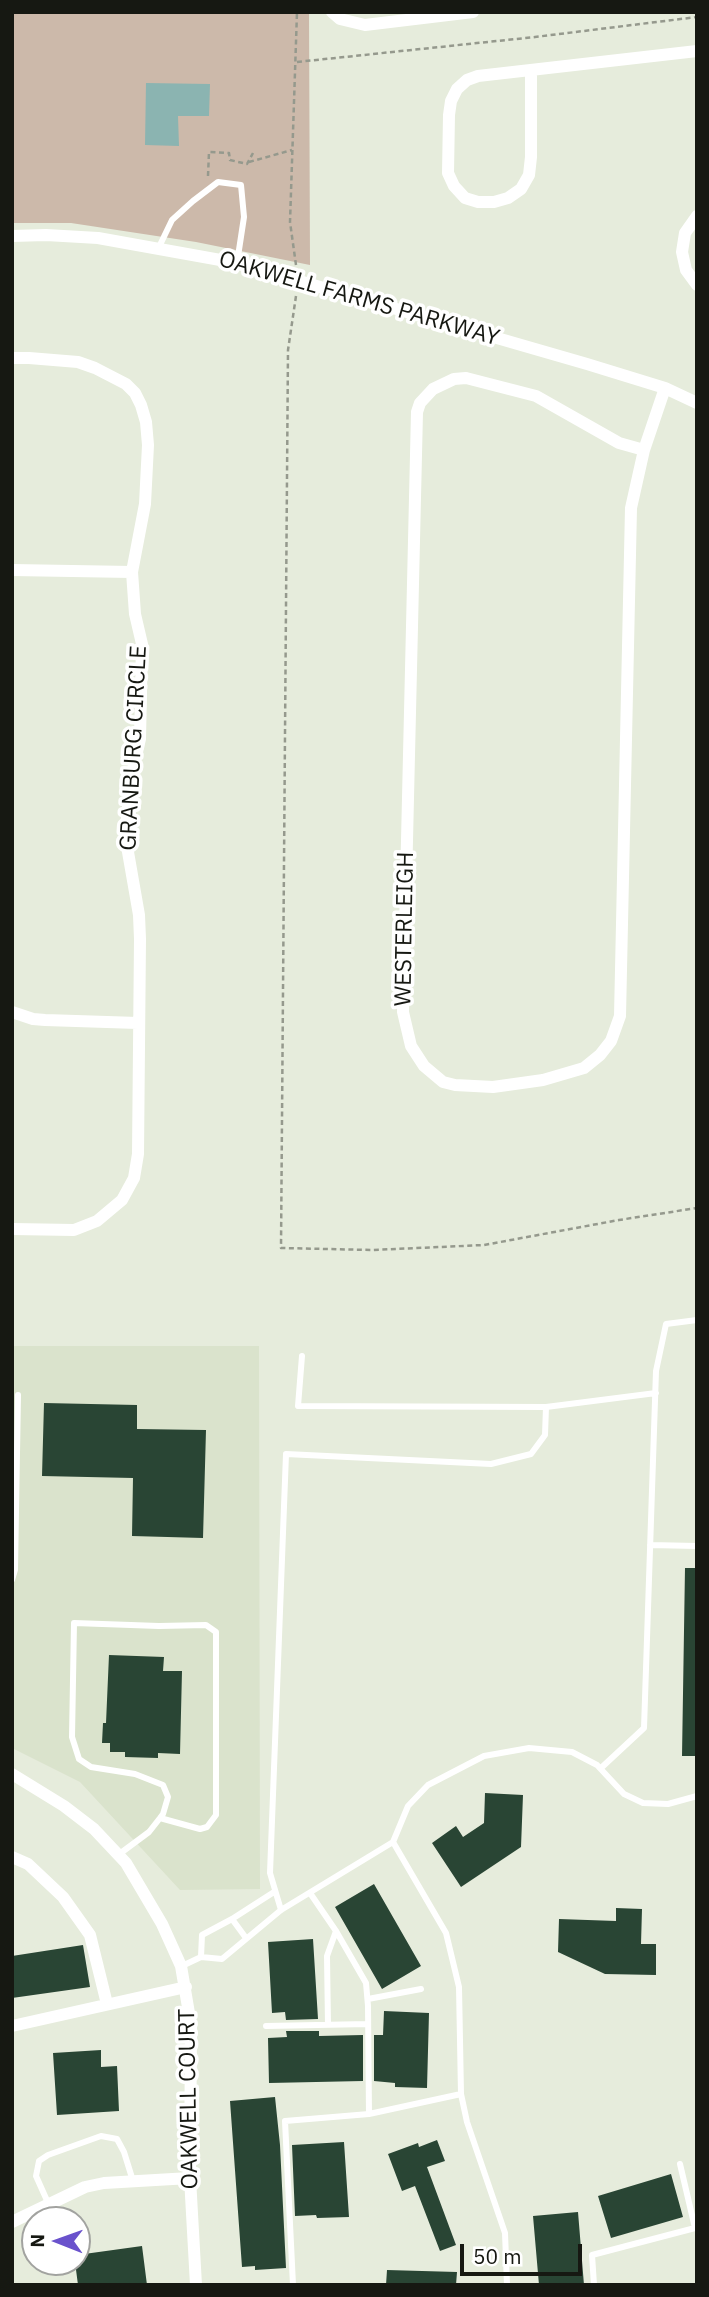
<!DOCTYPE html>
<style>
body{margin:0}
#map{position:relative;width:709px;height:2297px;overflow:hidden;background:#e6ecdc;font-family:"IBM Plex Sans",sans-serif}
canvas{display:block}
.frame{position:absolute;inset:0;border:14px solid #161812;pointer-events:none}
.north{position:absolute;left:21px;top:2206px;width:70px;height:70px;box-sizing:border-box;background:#fff;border:2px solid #a2a3a0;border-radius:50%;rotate:271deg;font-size:19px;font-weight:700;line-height:28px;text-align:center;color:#161812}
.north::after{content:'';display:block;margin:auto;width:24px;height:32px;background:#6a52cc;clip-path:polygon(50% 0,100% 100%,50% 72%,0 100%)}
.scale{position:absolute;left:460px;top:2244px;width:122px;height:32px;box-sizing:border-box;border:4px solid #161812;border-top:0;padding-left:9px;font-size:21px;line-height:24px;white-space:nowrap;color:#161812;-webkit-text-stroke:5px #fff;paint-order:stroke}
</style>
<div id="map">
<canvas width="709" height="2297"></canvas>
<div class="frame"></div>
<div class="north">N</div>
<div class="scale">50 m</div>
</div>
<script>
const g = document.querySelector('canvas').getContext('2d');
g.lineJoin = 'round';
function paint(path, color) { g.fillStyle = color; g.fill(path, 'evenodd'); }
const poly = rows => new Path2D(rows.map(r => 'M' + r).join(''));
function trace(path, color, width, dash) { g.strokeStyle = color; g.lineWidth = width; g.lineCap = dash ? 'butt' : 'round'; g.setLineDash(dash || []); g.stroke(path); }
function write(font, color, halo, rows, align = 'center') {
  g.font = font + ' "IBM Plex Sans",sans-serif'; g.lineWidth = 7; g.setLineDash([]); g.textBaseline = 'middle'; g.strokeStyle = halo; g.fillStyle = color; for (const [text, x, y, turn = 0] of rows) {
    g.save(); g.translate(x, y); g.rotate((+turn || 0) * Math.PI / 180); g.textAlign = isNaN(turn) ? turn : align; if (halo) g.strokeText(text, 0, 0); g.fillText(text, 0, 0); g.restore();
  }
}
paint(poly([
 [12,1346,259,1346,260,1889,180,1890,80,1782,12,1748]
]), '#dae3cc');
paint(poly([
 [12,12,309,12,310,265,196,242,71,223,12,223]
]), '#ccb9aa');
paint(poly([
 [146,83,210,84,209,116,178,116,179,146,145,145]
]), '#8bb4b1');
paint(poly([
 [44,1403,137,1405,137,1429,206,1430,203,1538,132,1536,133,1478,42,1476],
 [685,1568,697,1568,697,1756,682,1756],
 [109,1655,164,1657,163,1671,182,1671,180,1754,158,1753,158,1758,125,1757,125,1752,110,1752,110,1743,102,1743,103,1723,106,1723],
 [485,1793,523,1795,521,1847,461,1887,432,1843,456,1826,463,1837,484,1823],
 [374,1884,421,1966,382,1989,335,1907],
 [616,1908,642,1909,641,1944,656,1944,656,1975,605,1974,558,1952,559,1919,616,1921],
 [313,1939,318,2019,286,2020,285,2012,272,2013,268,1942],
 [83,1945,90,1987,12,1998,12,1956],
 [384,2011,429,2013,427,2088,395,2087,395,2083,374,2081,374,2035,383,2035],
 [286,2031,319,2031,319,2036,363,2035,363,2081,269,2083,268,2038,287,2037],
 [101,2050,101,2067,117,2066,119,2111,57,2115,53,2053],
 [275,2097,280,2145,286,2268,255,2270,255,2266,242,2267,230,2101],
 [437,2140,445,2161,427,2167,456,2245,440,2251,415,2186,402,2191,388,2154,418,2143,419,2147],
 [344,2142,349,2217,317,2218,316,2215,295,2216,292,2145],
 [671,2174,683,2217,611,2238,598,2196],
 [578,2212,584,2285,539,2285,533,2216],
 [142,2246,147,2285,78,2285,75,2262,77,2262,77,2255],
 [387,2270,457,2272,456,2285,386,2285]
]), '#294534');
trace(poly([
 [297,62,535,37,697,17],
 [249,162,292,150],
 [208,176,209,152,229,153,230,160,247,164,253,153],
 [296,265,290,222,297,12],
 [296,296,288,350,281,1248,372,1250,484,1245,619,1220,697,1208]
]), '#95998d', 2.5, [5, 3.5]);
trace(poly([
 [159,247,172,220,193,201,218,182,241,185,244,217,237,263],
 [302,1356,298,1406,546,1407],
 [650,1545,697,1546],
 [12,1580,15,1570,18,1395],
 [601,1768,644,1728,656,1371,666,1324,697,1320],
 [393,1842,408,1806,428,1785,484,1756,529,1748,572,1752,597,1765,624,1794,643,1803,668,1804,697,1796],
 [118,1855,149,1832,160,1818,163,1814,168,1797,163,1785,135,1774,91,1767,79,1759,72,1737,74,1623,159,1626,206,1625,216,1632,216,1815,207,1827,200,1829,160,1818],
 [310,1893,336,1931,366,1983,368,2006,369,2114],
 [281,1910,270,1873,286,1454,491,1464,531,1454,545,1435,546,1407,656,1393],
 [232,1919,246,1938],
 [201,1957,202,1935,232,1919,274,1892],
 [182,1966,201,1957,222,1959,281,1910,393,1842,446,1933,459,1987,461,2094,467,2122,505,2233,507,2285],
 [368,1999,421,1989],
 [328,2025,327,1956,336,1931],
 [266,2026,368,2024],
 [49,2205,36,2176,39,2161,48,2155,101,2136,117,2139,124,2152,133,2181],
 [293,2285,285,2121,369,2114,461,2094],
 [594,2285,592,2255,695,2228,680,2164]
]), '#fff', 6);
trace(poly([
 [332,12,340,19,365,25,473,12],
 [531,71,531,157,529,175,521,189,508,198,494,202,478,202,465,198,454,186,448,173,449,115,451,101,457,89,467,80,478,76,697,51],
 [697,216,685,233,682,252,686,270,697,285],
 [12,236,46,235,98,238,237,263,587,364,665,388,697,403],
 [12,358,29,358,78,362,95,368,126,384,135,393,141,405,146,422,148,445,145,504,132,572,135,614,142,644,140,739,131,778,126,827,128,852,139,915,140,939,138,1154,134,1178,122,1200,97,1221,74,1230,12,1229],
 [466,378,536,396,619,443,644,450,631,508,620,1016,611,1041,600,1055,584,1068,543,1080,493,1087,455,1085,443,1082,424,1066,411,1046,403,1012,417,412,420,403,433,389,454,379,466,378],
 [644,450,665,388],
 [12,570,132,572],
 [12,1012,33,1019,45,1020,138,1023],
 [12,1774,64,1806,94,1829,126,1863,162,1924,181,1966,191,2025,190,2178,196,2285],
 [12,1857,28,1864,63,1897,90,1935,107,2004],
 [12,2026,186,1987],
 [12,2222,85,2187,104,2183,190,2178]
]), '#fff', 12);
write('23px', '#161812', '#fff', [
 ["OAKWELL FARMS PARKWAY",359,299,16],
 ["GRANBURG CIRCLE",134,748,-87],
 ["WESTERLEIGH",405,929,-89],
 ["OAKWELL COURT",189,2099,-91]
]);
</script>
